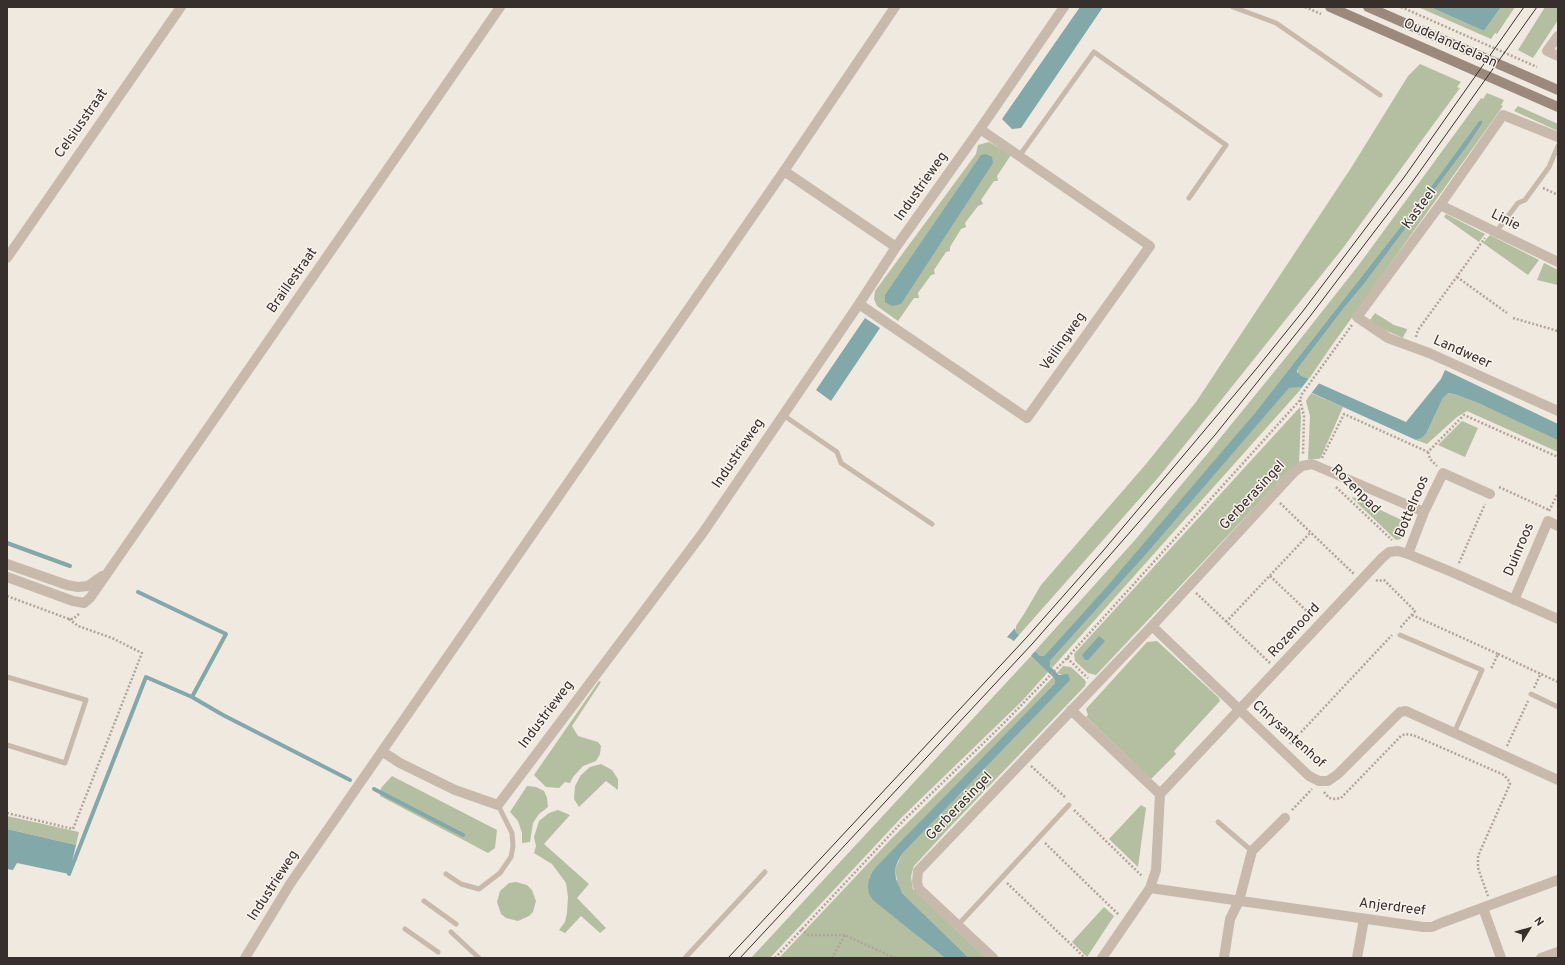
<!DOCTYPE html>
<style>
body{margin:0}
#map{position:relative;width:1565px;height:965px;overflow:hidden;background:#f0e9e0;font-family:Overpass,sans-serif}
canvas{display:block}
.frame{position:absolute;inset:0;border:8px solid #372f2b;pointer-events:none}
.north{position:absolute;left:1509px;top:909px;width:40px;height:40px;-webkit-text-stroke:3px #f8f3ec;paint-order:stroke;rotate:53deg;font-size:11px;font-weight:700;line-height:16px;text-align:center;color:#372f2b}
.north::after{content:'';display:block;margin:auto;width:14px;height:18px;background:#372f2b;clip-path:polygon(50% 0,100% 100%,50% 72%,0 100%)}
</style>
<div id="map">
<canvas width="1565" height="965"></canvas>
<div class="frame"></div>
<div class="north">N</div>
</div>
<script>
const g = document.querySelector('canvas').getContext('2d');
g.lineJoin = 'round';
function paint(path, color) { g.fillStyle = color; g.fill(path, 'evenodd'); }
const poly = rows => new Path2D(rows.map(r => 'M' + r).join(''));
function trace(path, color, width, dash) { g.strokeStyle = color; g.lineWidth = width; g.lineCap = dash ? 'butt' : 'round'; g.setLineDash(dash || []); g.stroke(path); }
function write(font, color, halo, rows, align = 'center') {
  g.font = font + ' Overpass,sans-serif'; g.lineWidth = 3; g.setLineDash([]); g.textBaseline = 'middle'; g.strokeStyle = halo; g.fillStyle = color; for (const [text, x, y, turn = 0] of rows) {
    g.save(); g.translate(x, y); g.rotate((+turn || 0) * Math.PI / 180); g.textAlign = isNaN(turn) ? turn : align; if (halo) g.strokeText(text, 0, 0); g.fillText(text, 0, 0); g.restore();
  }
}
paint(poly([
 [1418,7,1430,7,1484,31,1501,7,1515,7,1497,34,1495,33,1491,39],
 [1545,7,1558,7,1558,20,1533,58,1518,50],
 [1420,64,1461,82,1457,87,1460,88,1343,248,1218,404,1157,479,1019,635,1016,632,1016,626,1024,614,1041,585,1146,464,1196,402,1351,168,1408,76],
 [1487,93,1504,100,1501,105,1503,106,1328,351,1309,379,1298,374,1298,368,1344,308,1364,284,1468,145,1482,124,1482,120,1479,121,1416,207,1254,414,1143,547,1044,656,1040,656,1035,651,1135,540,1208,453,1287,356,1358,266,1481,98,1483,99],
 [1518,106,1558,124,1558,131,1514,111],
 [989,142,1011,155,997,176,998,181,994,181,981,200,983,204,978,206,965,223,966,227,961,229,950,247,950,251,946,252,934,270,935,274,931,275,918,293,919,298,914,298,898,321,877,306,874,299,875,291,976,154,978,145],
 [1446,214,1485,234,1479,242,1444,217],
 [1490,235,1539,260,1528,275,1483,243],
 [1544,263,1558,270,1558,285,1537,280],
 [1375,313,1394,325,1407,329,1406,333,1405,333,1403,338,1380,328,1370,320],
 [1294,386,1302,388,1052,668,1050,665,1050,661,1149,551,1286,391,1289,387],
 [1311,393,1343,407,1321,457,1319,459,1308,459,1310,416,1306,401],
 [1447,393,1457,395,1478,403,1558,439,1558,452,1467,411,1457,417,1427,444,1416,440,1422,438,1426,434,1443,398],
 [1300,407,1301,417,1299,463,1286,474,1096,675,1088,673,1075,661,1074,654],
 [1462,421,1478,428,1465,457,1438,445],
 [1353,497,1408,523,1401,539,1396,540,1352,498],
 [1157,641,1219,698,1220,701,1174,751,1176,754,1151,779,1086,717,1088,715,1086,709,1147,642],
 [1031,656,1048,672,1022,701,902,817,770,958,751,958],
 [1063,666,1071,667,1084,679,1086,682,1085,686,950,827,914,866,912,872,911,877,913,889,986,958,969,958,902,893,898,886,895,869,902,854,1026,725,1063,675,1057,673],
 [1053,677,1055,680,1055,683,872,872,869,879,919,937,945,958,779,958,891,839,1025,707],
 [599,681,601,682,572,726,578,736,598,742,601,746,600,754,596,761,583,766,573,777,570,783,565,782,559,788,546,787,534,775],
 [601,764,612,770,618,779,618,790,606,781,579,807,574,799,575,786,581,775,590,767],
 [392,776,497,830,495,848,488,853,380,796,381,788],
 [527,786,536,787,544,791,547,798,548,807,539,814,533,823,530,842,522,843,522,833,518,821,510,812],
 [1141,805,1146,808,1138,867,1109,839],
 [558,810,570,815,544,844,589,884,577,898,606,928,600,933,581,916,565,933,559,930,565,922,567,913,568,897,566,883,552,864,534,853,536,846,534,837,539,821,549,813],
 [7,816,79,832,76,845,7,829],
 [516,882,527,885,532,890,536,901,533,912,529,916,518,921,506,918,501,914,497,902,500,891,509,883],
 [1104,907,1114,916,1087,957,1072,942]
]), '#b4bea1');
paint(poly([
 [1080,7,1103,7,1021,128,1012,129,1002,119],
 [1430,7,1465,8,1501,7,1484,31],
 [1482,120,1482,124,1468,145,1364,284,1344,308,1298,368,1297,372,1300,375,1406,422,1441,379,1445,370,1558,424,1558,440,1478,403,1457,395,1448,393,1443,398,1426,434,1422,438,1416,440,1299,387,1289,388,1149,551,1050,661,1050,666,1059,675,1068,674,1070,680,902,854,898,861,895,869,896,879,902,893,969,958,945,958,873,900,869,894,868,887,869,879,872,872,877,866,1055,683,1055,680,1053,677,1031,656,1011,639,1007,637,1015,628,1016,632,1040,656,1044,656,1110,583,1254,414,1416,207,1479,121],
 [986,154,992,157,993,163,901,304,892,306,885,302,885,295,981,155],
 [865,318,880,328,831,401,816,390],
 [1099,636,1105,641,1088,660,1085,660,1082,655],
 [7,829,76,845,69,874,17,863,13,870,7,869]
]), '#82a8aa');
paint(poly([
 [1310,377,1320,382,1310,395,1300,390],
 [1020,634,1036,650,1030,657,1012,643]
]), '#f0e9e0');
trace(poly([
 [7,543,70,566],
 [138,592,226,634,192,697],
 [374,789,463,835],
 [69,874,146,677,192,697,223,715,350,780]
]), '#82a8aa', 4);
trace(poly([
 [1305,7,1321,14],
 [1401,7,1537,67],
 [1543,188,1558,195],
 [1457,277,1507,313],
 [1513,318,1558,331],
 [1416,337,1418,330,1485,238],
 [1300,400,1304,416,1303,455],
 [1428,452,1430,459,1437,466],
 [1322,458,1344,414,1428,452,1464,415,1558,457],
 [1336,487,1392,540],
 [1499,487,1549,510],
 [1280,503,1354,574],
 [1549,511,1558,493],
 [1459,563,1485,504],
 [1270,576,1313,617],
 [1376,580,1378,581,1384,580,1415,611,1400,628],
 [1196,593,1270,663],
 [7,596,69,619,73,619,80,613],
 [1412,615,1498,654,1491,669],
 [1226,622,1311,532],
 [1498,654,1558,682],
 [1067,658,1088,678],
 [1534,688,1541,673],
 [1290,744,1392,635],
 [1507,746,1528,701],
 [1031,766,1066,798],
 [1324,792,1329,798,1335,799,1341,798,1401,736,1405,734,1413,735,1504,775,1509,781,1510,784,1478,856,1478,868,1488,896],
 [1074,810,1142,876],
 [1292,810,1312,789],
 [7,813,73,829,142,653,112,638,78,626,69,619],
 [1045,843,1119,915],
 [1007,883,1085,958],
 [801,929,808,935,845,935],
 [775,958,903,821,1002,725,1067,658,1300,400,1302,394,1352,325],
 [832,958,845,935,890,956,898,958]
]), '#b3a497', 2.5, [2, 2]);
trace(poly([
 [1233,7,1276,23,1380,95],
 [1020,155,1094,52,1226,145,1189,198],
 [1496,232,1518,203,1525,200,1549,167,1558,146],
 [783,415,837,452,841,463,932,524],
 [1400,635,1482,670,1454,733],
 [7,677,86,700,65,763,7,745],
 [1531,694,1558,707],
 [1218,822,1252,851],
 [446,874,461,884,479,889,500,873,511,857,513,846,512,833,498,805],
 [424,901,456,924],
 [958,925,1069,805],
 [405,929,438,952],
 [451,932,479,958],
 [685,958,765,872]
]), '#c7baad', 5);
trace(poly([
 [1558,36,1547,51,1558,56],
 [1558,137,1503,115,1440,205,1357,317,1388,338,1429,353,1558,411],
 [784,171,896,247],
 [1440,205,1558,262],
 [7,258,181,7],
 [859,304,1027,418,1150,246,980,129],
 [1408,554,1424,512,1443,473,1490,494],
 [7,564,67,585,78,587,88,586,102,576],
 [7,577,73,601,84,603,90,598,500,7],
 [1514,600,1548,521,1558,526],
 [1152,626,1309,776,1319,781,1328,781,1338,774,1400,712,1406,711,1558,780],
 [1071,710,1160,794],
 [383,752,400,763,455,790,498,805,702,534,859,304,896,247,980,129,1064,7],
 [1150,888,1156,870,1160,794,1382,558,1389,552,1398,551,1408,554,1454,573,1558,619],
 [1483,908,1501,958],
 [993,958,919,889,917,882,918,871,1152,626,1294,472,1302,466,1312,464,1424,512],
 [1102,958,1150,888,1423,927,1432,927,1441,923,1558,880],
 [1224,958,1230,919,1239,901,1252,851,1285,818],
 [1357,958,1364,919],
 [1541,958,1558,952]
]), '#c7baad', 10);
trace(poly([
 [245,958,290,884,784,171,895,7]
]), '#c7baad', 10);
trace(poly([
 [1330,7,1558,107],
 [1368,7,1558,90]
]), '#9b897e', 10);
trace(poly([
 [728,958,1027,637,1103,551,1257,368,1303,311,1405,176,1524,7],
 [740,958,1033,643,1215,435,1311,315,1355,257,1413,181,1537,7]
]), '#372f2b', 1);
write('14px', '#372f2b', '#f8f3ec', [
 ["Oudelandselaan",1450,44,24],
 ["Celsiusstraat",82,124,-55],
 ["Industrieweg",922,187,-55],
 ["Kasteel",1420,209,-54],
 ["Linie",1505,221,26],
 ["Braillestraat",293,281,-55],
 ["Veilingweg",1064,342,-55],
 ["Landweer",1462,353,24],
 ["Industrieweg",739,454,-56],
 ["Rozenpad",1355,490,45],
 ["Gerberasingel",1253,496,-47],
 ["Bottelroos",1413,507,-67],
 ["Duinroos",1520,550,-67],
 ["Rozenoord",1295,631,-47],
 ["Industrieweg",547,715,-53],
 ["Chrysantenhof",1288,735,42],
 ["Gerberasingel",960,807,-46],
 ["Industrieweg",274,886,-57],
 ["Anjerdreef",1392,908,7]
]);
</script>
